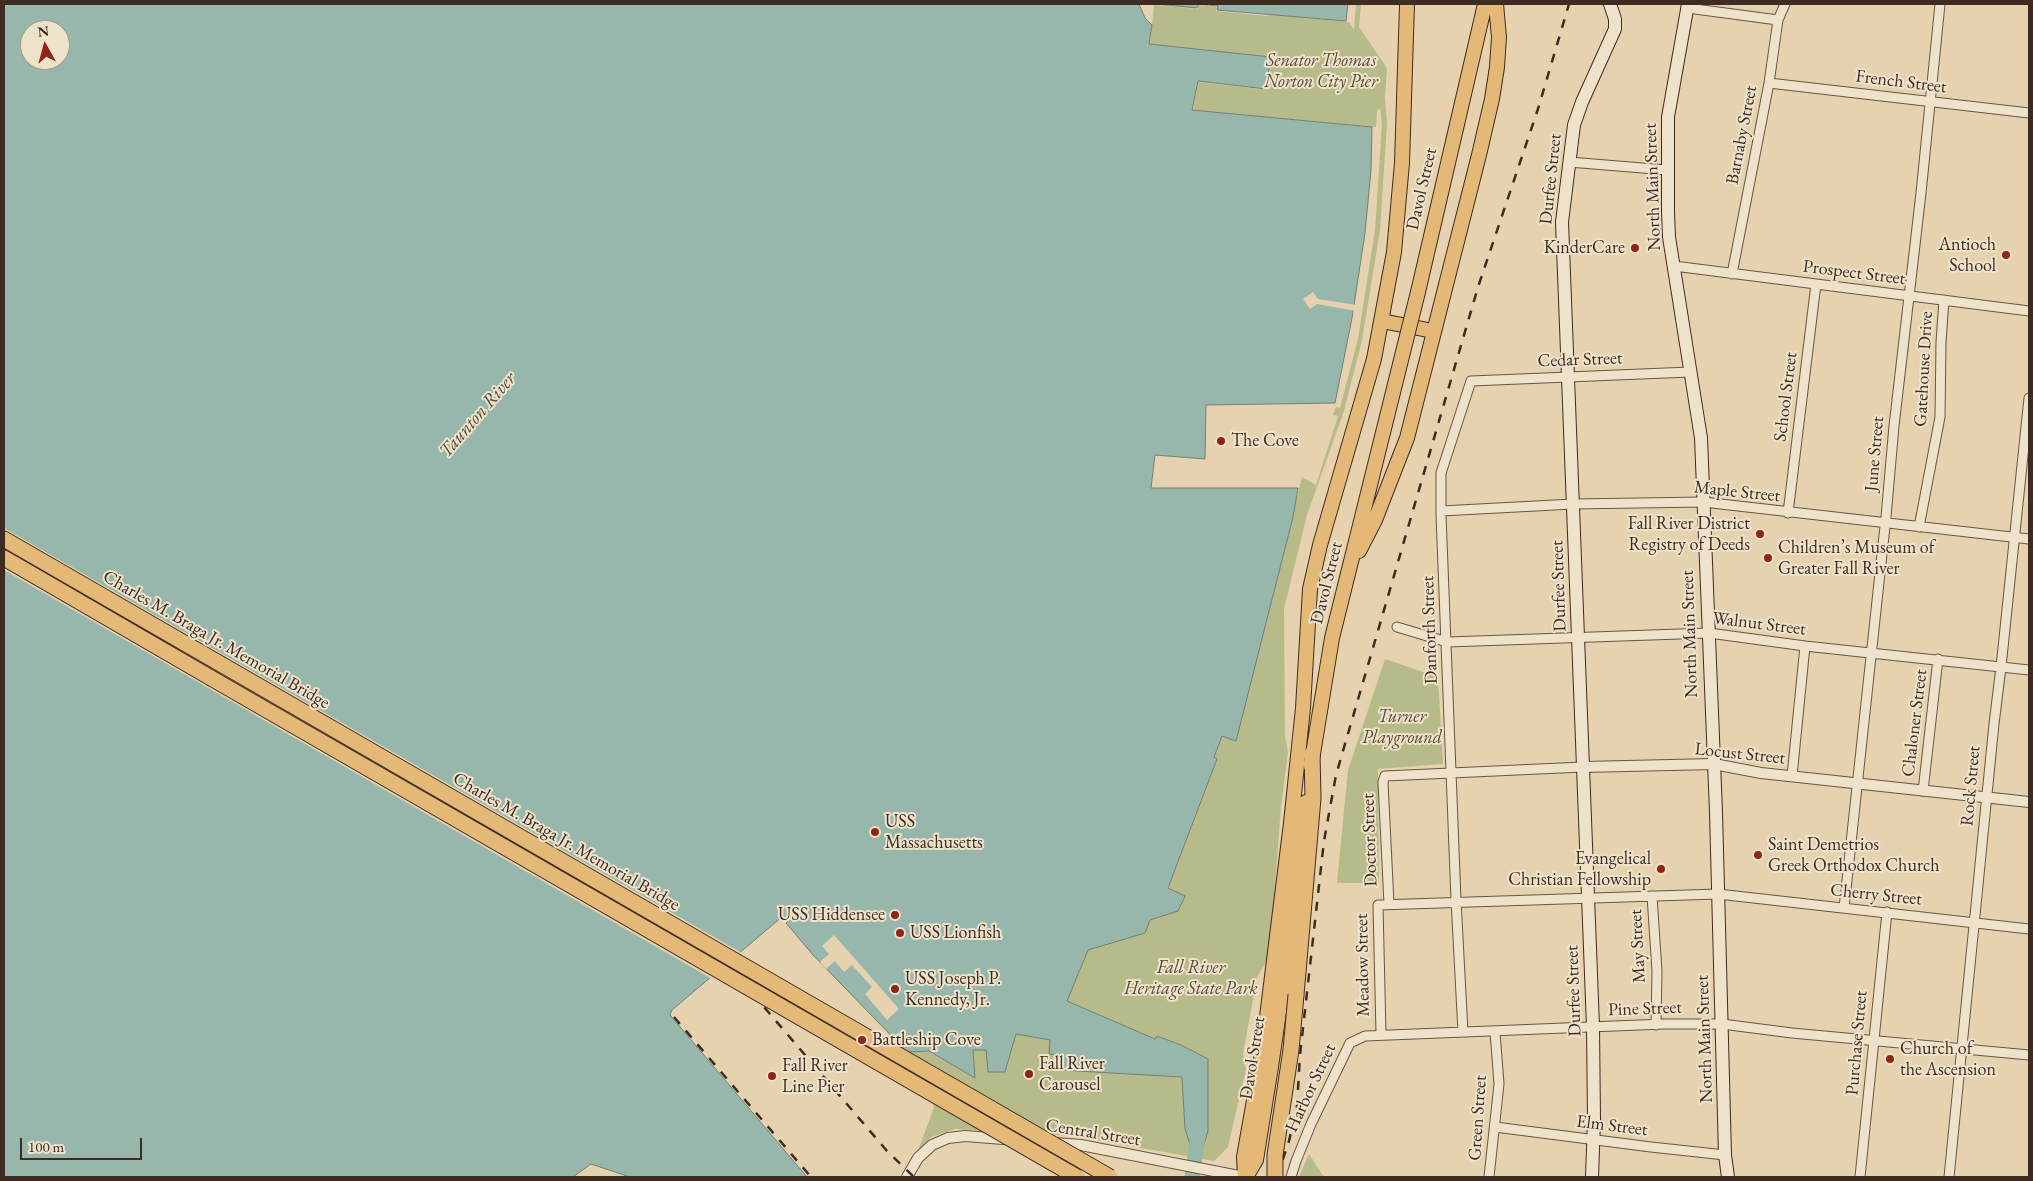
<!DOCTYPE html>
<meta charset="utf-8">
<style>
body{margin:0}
#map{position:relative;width:2033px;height:1181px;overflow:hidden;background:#e7d2af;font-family:"EB Garamond",serif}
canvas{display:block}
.frame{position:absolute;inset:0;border:5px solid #3e2b21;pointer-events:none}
.north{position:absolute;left:20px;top:20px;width:50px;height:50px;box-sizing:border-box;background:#efe2cb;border:1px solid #a89987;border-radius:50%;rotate:353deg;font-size:14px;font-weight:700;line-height:20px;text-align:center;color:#3e2b21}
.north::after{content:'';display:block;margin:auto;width:18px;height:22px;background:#8f2418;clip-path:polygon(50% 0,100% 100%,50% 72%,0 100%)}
.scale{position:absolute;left:20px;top:1138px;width:122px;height:22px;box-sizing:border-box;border:2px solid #3e2b21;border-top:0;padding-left:6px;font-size:15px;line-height:18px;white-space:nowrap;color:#3e2b21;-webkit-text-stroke:4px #efe2cb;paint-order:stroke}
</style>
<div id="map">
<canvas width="2033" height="1181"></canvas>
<div class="frame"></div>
<div class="north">N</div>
<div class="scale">100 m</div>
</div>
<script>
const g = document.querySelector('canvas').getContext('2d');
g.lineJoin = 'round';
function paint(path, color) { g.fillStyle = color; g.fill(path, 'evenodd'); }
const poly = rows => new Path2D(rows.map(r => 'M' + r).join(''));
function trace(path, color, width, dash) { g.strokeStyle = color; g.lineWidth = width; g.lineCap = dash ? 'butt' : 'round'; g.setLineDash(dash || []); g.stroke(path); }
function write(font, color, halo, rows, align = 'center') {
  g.font = font + ' "EB Garamond",serif'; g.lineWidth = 4; g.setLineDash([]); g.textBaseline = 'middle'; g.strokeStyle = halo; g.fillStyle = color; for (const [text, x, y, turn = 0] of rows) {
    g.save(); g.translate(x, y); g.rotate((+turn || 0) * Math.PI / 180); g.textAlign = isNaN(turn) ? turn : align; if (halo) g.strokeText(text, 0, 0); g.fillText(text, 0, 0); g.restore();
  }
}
paint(poly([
 [1356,4,1361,4,1359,27,1387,68,1385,98,1387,124,1380,230,1362,340,1344,411,1307,515,1284,609,1285,736,1288,752,1281,807,1270,950,1267,961,1257,977,1243,1054,1246,1069,1228,1147,1214,1161,1074,1136,955,1129,931,1137,918,1151,934,1107,907,1052,928,1051,974,1077,973,1050,986,1050,1016,1034,1050,1040,1060,1055,1060,1070,1182,1077,1185,1129,1192,1151,1208,1059,1181,1045,1158,1036,1156,1040,1066,1001,1088,950,1145,933,1150,920,1178,911,1184,896,1168,888,1217,759,1214,757,1222,736,1235,740,1302,477,1316,485,1338,416,1333,415,1336,407,1340,408,1358,339,1375,230,1382,124,1380,108,1377,111,1376,127,1193,110,1198,82,1267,90,1272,57,1150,44,1154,5,1198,9,1198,5,1217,7,1216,11,1268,16,1269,14,1349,22,1354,30],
 [1385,659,1438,677,1443,764,1378,769,1379,883,1337,883,1348,770],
 [1309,1154,1324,1177,1299,1177]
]), '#b7bb8a');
const water = poly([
 [4,4,1139,4,1145,18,1152,25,1149,44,1271,57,1266,89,1198,81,1192,110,1372,127,1371,170,1365,233,1352,318,1335,403,1206,405,1205,459,1155,455,1151,488,1298,488,1293,517,1236,741,1222,736,1214,757,1217,759,1168,888,1185,896,1178,911,1150,920,1145,933,1088,950,1067,1001,1155,1039,1157,1036,1181,1045,1208,1059,1208,1131,1200,1157,1192,1156,1192,1151,1185,1129,1182,1077,1059,1070,1060,1055,1049,1054,1050,1040,1016,1034,1005,1072,988,1072,986,1050,973,1050,975,1078,929,1051,907,1052,813,955,786,923,788,921,783,916,672,1010,670,1015,807,1177,630,1177,591,1164,573,1177,4,1177,4,4],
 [30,30,60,30,60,60,30,60,30,30],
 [1156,4,1348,4,1346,21,1217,10,1218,6,1198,4,1197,8,1156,4]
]);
paint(water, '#97b7ad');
trace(water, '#737f75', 1);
paint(poly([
 [1313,292,1318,299,1356,305,1356,311,1317,304,1310,309,1303,299],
 [4,528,742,953,712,979,4,570],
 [834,935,899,1009,887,1020,865,994,872,987,852,965,844,972,835,961,826,969,820,962,829,954,822,946]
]), '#e7d2af');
trace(poly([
 [1192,1177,1198,1137]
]), '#97b7ad', 15);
const minor = poly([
 [1689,4,1695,9,1778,20],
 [1769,83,2029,113],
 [1569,162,1667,170],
 [1674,266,2029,311],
 [1732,274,1769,83,1778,20,1785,4],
 [1441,511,1573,504,1703,502,2029,539],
 [1788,513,1816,284],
 [1919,527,1940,417,1941,342,1944,300],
 [1397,627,1447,642,1709,633,1805,646,2029,670],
 [1792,776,1805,646],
 [1923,791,1938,659],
 [1652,896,1657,971,1656,1025],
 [1389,904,1383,782,1385,776,1583,767],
 [1844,908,1886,517,1894,426,1921,193,1940,4],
 [1463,1032,1456,900,1441,515,1441,473,1471,381,1690,372],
 [1381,1034,1378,905,1718,894,2029,929],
 [1495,1127,1651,1147,1725,1155],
 [1291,1177,1296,1161,1311,1124,1350,1043,1365,1036,1664,1024,1722,1024,1792,1033,2029,1055],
 [1489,1177,1499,1084,1495,1032],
 [1860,1177,1887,912],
 [1949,1177,1994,724,2001,667,2029,398]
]);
const tertiary = poly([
 [1583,767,1714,764,1761,773,2029,802],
 [907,1177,918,1158,932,1145,948,1138,965,1136,1081,1145,1244,1177]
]);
const secondary = poly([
 [1688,4,1668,117,1668,212,1669,237,1701,438,1716,812,1725,1155,1728,1177],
 [1592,1177,1594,1120,1593,1026,1562,222,1574,125,1582,102,1615,29,1615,19,1610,4]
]);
const trunk = poly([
 [1418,292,1485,4],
 [1382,321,1433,331],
 [1359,551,1375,520,1407,438,1479,155,1492,99,1497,67,1499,37,1496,4],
 [1311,766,1332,638,1406,340],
 [1245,1177,1244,1157,1263,1049,1291,823,1303,708,1310,589,1320,545,1374,359,1394,252,1402,163,1407,4],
 [1246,1177,1256,1160,1271,1067,1291,930,1306,802]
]);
const motorway = poly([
 [4,539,219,663],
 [4,558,211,678],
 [1296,995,1313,798,1312,754]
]);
trace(minor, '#685544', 11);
trace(tertiary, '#685544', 12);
trace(secondary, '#3e2b21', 14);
trace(trunk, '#3e2b21', 16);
trace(motorway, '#3e2b21', 17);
trace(minor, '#efe2cb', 9);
trace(tertiary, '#efe2cb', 10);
trace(secondary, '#efe2cb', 12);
trace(trunk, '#e4b978', 14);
trace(motorway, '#e4b978', 15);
trace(poly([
 [741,980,887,1151,914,1177],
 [674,1017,811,1177],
 [1277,1177,1289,1141,1297,1106,1300,1055,1324,841,1336,775,1478,287,1538,109,1569,4]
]), '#3e2b21', 2.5, [9, 9]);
const trunkBridge = poly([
 [1406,340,1418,292]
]);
const motorwayBridge = poly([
 [219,663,1110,1177],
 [211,678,1077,1177],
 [1275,1177,1275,1155,1291,1050,1296,995]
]);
trace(trunkBridge, '#3e2b21', 16, []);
trace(motorwayBridge, '#3e2b21', 17, []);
trace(trunkBridge, '#e4b978', 14);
trace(motorwayBridge, '#e4b978', 15);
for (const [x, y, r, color] of [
 [1635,248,5,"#8f2418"],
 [2006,255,5,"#8f2418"],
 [1221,441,5,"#8f2418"],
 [1760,534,5,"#8f2418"],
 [1768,558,5,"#8f2418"],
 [875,832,5,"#8f2418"],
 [1758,855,5,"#8f2418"],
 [1661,869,5,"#8f2418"],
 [895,915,5,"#8f2418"],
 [900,933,5,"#8f2418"],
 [895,989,5,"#8f2418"],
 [862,1040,5,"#8f2418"],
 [1890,1059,5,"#8f2418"],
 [1029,1074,5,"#8f2418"],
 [772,1076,5,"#8f2418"]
]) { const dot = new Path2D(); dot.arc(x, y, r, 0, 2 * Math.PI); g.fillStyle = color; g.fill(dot); trace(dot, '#efe2cb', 2); }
write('italic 18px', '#564836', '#efe2cb', [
 ["Senator Thomas",1321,61],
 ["Norton City Pier",1321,82],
 ["Turner",1402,717],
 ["Playground",1402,738],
 ["Fall River",1191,968],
 ["Heritage State Park",1191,989]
]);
write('18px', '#3e2b21', '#efe2cb', [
 ["French Street",1901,82,7],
 ["Barnaby Street",1742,135,-79],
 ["Durfee Street",1551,179,-84],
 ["North Main Street",1653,187,-92],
 ["Davol Street",1422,189,-77],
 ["Prospect Street",1854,273,7],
 ["Cedar Street",1580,360,-2],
 ["Gatehouse Drive",1924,369,-87],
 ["School Street",1786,397,-83],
 ["June Street",1875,454,-85],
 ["Maple Street",1737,492,6],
 ["Davol Street",1327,583,-76],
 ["Durfee Street",1559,586,-92],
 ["Walnut Street",1759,624,7],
 ["Danforth Street",1430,630,-92],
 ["North Main Street",1690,634,-92],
 ["Charles M. Braga Jr. Memorial Bridge",216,640,30],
 ["Chaloner Street",1915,723,-83],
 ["Locust Street",1740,754,6],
 ["Rock Street",1971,786,-85],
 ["Doctor Street",1370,840,-92],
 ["Charles M. Braga Jr. Memorial Bridge",566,842,30],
 ["Cherry Street",1876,895,6],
 ["May Street",1638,946,-93],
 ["Meadow Street",1363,965,-91],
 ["Durfee Street",1574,991,-92],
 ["Pine Street",1645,1009,-2],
 ["North Main Street",1705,1039,-92],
 ["Purchase Street",1857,1043,-85],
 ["Davol Street",1253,1058,-81],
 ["Harbor Street",1311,1088,-65],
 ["Green Street",1478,1118,-86],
 ["Elm Street",1612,1126,7],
 ["Central Street",1093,1133,9]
]);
write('18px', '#3e2b21', '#efe2cb', [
 ["Antioch",1996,245,"right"],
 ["School",1996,266,"right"],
 ["KinderCare",1625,248,"right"],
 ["The Cove",1231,441],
 ["Fall River District",1750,524,"right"],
 ["Registry of Deeds",1750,545,"right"],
 ["Children’s Museum of",1778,548],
 ["Greater Fall River",1778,569],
 ["USS",885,822],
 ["Massachusetts",885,843],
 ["Saint Demetrios",1768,845],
 ["Greek Orthodox Church",1768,866],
 ["Evangelical",1651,859,"right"],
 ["Christian Fellowship",1651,880,"right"],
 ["USS Hiddensee",885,915,"right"],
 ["USS Lionfish",910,933],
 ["USS Joseph P.",905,979],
 ["Kennedy, Jr.",905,1000],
 ["Battleship Cove",872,1040],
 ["Church of",1900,1049],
 ["the Ascension",1900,1070],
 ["Fall River",1039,1064],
 ["Carousel",1039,1085],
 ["Fall River",782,1066],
 ["Line Pier",782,1087]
], 'left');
write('italic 19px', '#50473d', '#efe2cb', [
 ["Taunton River",478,415,-49]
]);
</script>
